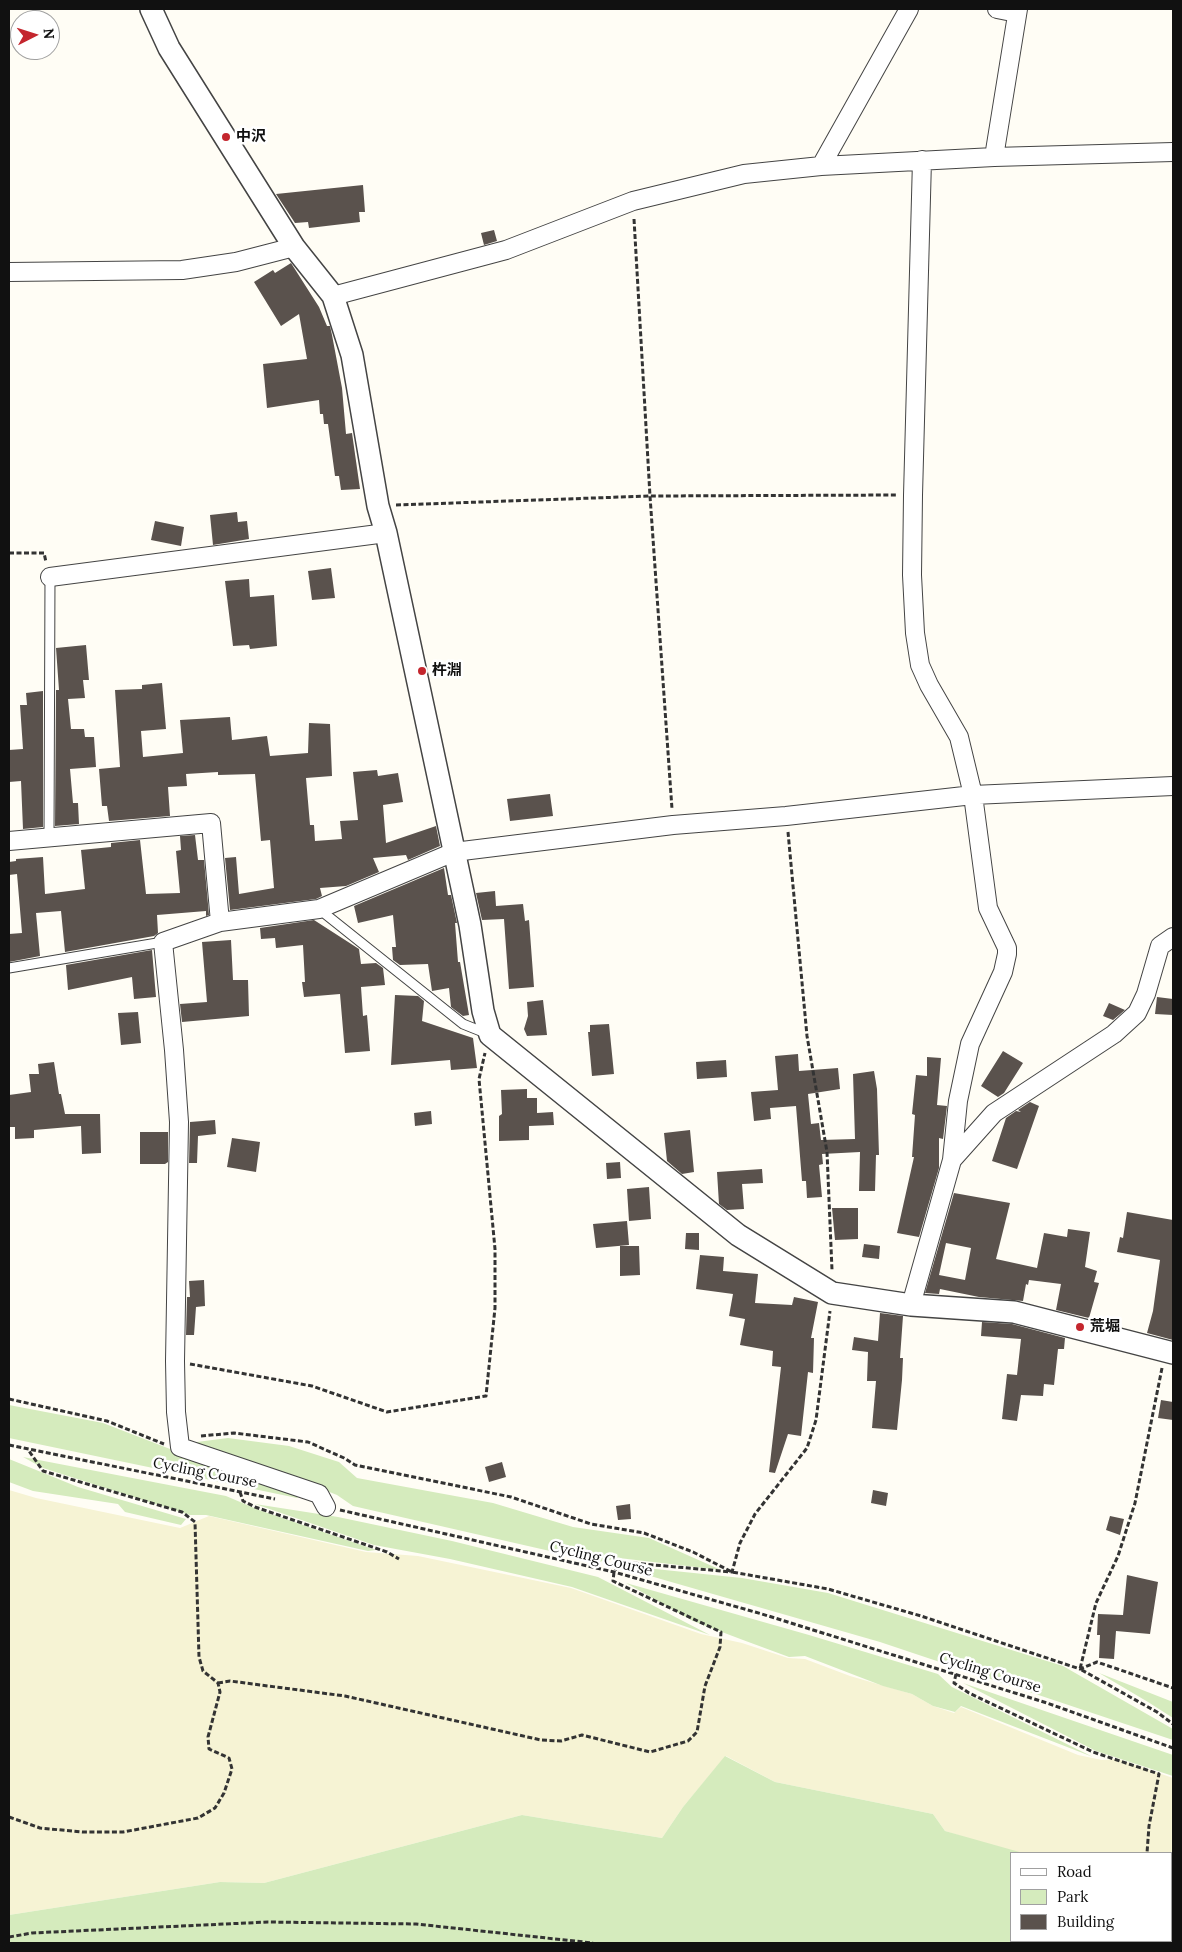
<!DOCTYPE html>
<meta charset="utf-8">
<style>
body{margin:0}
#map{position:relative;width:1182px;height:1952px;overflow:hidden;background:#fffdf5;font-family:Lora,serif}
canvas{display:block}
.frame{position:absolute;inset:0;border:10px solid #111;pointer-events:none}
.legend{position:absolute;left:1010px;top:1852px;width:162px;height:90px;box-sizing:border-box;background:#fff;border:1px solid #a0a0a0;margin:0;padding:6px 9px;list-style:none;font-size:15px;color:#111}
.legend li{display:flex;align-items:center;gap:10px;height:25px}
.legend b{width:25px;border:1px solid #a0a0a0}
.north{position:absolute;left:10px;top:10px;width:50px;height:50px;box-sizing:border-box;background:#fff;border:1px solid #a0a0a0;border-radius:50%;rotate:85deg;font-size:14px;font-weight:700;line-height:20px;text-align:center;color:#111}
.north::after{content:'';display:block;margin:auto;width:18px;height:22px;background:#c4262e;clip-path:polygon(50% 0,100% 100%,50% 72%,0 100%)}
</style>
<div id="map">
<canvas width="1182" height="1952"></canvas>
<div class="frame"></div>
<ul class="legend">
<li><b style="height:6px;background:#fff"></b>Road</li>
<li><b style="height:14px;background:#d5ebbd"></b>Park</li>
<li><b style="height:14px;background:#5a524d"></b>Building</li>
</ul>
<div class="north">N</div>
</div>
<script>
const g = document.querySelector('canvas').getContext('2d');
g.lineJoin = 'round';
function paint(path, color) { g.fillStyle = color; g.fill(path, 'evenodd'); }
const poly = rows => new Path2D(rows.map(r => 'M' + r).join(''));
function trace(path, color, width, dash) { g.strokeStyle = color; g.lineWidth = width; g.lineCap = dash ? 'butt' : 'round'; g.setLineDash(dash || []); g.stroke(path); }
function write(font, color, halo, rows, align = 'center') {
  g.font = font + ' Lora,"Noto Sans JP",serif'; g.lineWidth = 5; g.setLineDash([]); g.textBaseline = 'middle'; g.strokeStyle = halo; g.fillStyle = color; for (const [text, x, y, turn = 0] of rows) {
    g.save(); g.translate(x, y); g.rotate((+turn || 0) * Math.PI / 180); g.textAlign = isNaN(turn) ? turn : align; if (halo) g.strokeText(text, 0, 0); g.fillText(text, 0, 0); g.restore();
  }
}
paint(poly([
 [9,1490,36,1498,180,1528,209,1516,366,1552,418,1556,571,1588,701,1634,742,1643,788,1658,805,1659,850,1676,912,1694,933,1706,954,1713,961,1707,1078,1755,1102,1760,1118,1759,1173,1778,1173,1943,1146,1941,1171,1941,1171,1853,1015,1853,945,1831,933,1814,775,1782,726,1756,683,1807,662,1838,522,1815,264,1883,220,1882,9,1915]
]), '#f6f3d4');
paint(poly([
 [9,1405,103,1423,183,1454,300,1494,297,1498,9,1438],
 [228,1438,289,1446,339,1462,357,1478,493,1503,573,1527,649,1538,721,1570,619,1558,598,1562,353,1506,337,1495,267,1467,189,1443],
 [23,1457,226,1496,259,1510,376,1550,368,1551,206,1515,190,1515,43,1468],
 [9,1459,78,1487,186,1519,181,1525,125,1512,118,1504,33,1491,9,1482],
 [255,1504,338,1517,452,1541,598,1577,710,1635,572,1587,450,1559,374,1545],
 [626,1566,742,1578,828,1593,1063,1666,1173,1729,1173,1740,880,1642,626,1569],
 [626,1583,809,1635,938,1674,952,1687,1093,1757,961,1706,955,1712,933,1706,912,1694,883,1686,805,1656,789,1657,743,1640,693,1621],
 [1099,1673,1173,1702,1173,1718,1148,1702],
 [963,1683,1173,1755,1173,1776,1096,1751],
 [725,1756,775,1782,933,1814,945,1831,1023,1853,1011,1853,1011,1941,1146,1941,1156,1943,9,1943,9,1915,220,1882,264,1883,522,1815,662,1838,683,1807]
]), '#d5ebbd');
paint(poly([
 [363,185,365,212,359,212,360,222,309,228,308,222,295,223,276,194],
 [494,230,497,241,484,245,481,233],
 [291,263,319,307,327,326,330,326,332,335,342,388,346,434,352,433,360,489,341,490,339,476,335,476,328,424,324,424,323,414,320,414,319,400,267,408,263,364,307,359,299,314,281,326,254,282,273,270,275,273],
 [237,512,238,522,247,521,249,539,213,545,210,515],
 [155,521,184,527,181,546,151,540],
 [331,568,335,598,312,600,308,571],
 [249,579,250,597,274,595,277,646,250,649,249,645,233,646,225,581],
 [86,645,89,680,83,680,85,698,68,699,71,729,84,729,85,737,94,737,96,767,70,769,73,803,78,803,79,824,55,826,56,690,59,690,56,648],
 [162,683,166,729,141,731,143,757,183,753,180,720,230,717,232,740,267,736,270,756,308,753,309,723,330,724,332,776,306,778,310,825,314,825,315,841,342,839,340,821,358,820,353,772,377,770,378,776,398,773,403,802,383,805,386,843,436,826,440,846,408,860,406,855,373,858,379,872,346,886,320,888,322,896,316,899,230,910,225,858,236,857,239,894,274,888,270,840,261,841,255,774,218,775,218,772,186,774,187,786,168,787,170,816,109,821,107,806,102,806,99,769,120,767,115,690,142,689,142,685],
 [43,691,43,827,23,829,21,781,9,782,9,750,23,749,20,705,27,705,26,693],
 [550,794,553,816,510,821,507,799],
 [195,835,198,860,204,860,209,915,206,916,206,911,157,915,158,933,154,936,65,952,61,911,36,913,40,956,9,962,9,934,22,933,17,874,9,875,9,862,16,861,16,859,43,857,45,894,85,889,81,850,111,847,111,843,140,840,146,894,180,893,176,851,181,850,180,836],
 [444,868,448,895,451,895,457,923,455,923,458,962,460,962,469,1015,463,1016,451,1007,449,988,432,991,428,964,400,965,393,960,392,947,396,947,393,915,358,923,354,906],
 [495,891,496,906,523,904,525,921,529,920,534,987,509,989,504,919,482,920,476,893],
 [314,920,359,949,361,964,376,963,383,968,385,985,361,987,363,1016,367,1015,370,1051,345,1053,340,994,304,997,302,982,305,982,303,945,276,948,275,938,261,939,260,928],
 [231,940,233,980,248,980,249,1016,182,1022,180,1004,207,1002,202,942],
 [152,950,156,997,134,999,132,977,68,990,66,965],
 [395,995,418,996,424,1001,422,1021,473,1038,477,1068,451,1070,450,1060,391,1065],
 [1157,997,1173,999,1173,1015,1155,1014],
 [543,1000,547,1035,527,1036,524,1029,528,1016,527,1002],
 [1109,1003,1125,1010,1113,1020,1103,1016],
 [138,1012,141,1043,121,1045,118,1013],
 [609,1024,614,1074,592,1076,588,1032,590,1032,590,1025],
 [1003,1051,1023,1063,1004,1093,998,1097,981,1086],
 [798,1054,799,1071,838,1068,840,1089,808,1094,811,1124,819,1123,821,1140,855,1139,853,1074,874,1071,877,1089,879,1155,876,1155,875,1191,859,1191,860,1152,822,1154,823,1164,819,1165,822,1197,807,1198,806,1181,802,1181,796,1106,770,1108,771,1119,754,1121,751,1092,778,1090,775,1056],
 [927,1057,941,1058,937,1105,947,1106,943,1139,939,1138,939,1168,919,1237,897,1233,914,1157,912,1157,915,1115,912,1114,916,1075,927,1076],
 [726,1060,727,1077,697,1079,696,1062],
 [54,1062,59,1094,61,1094,65,1114,100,1114,101,1153,82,1154,81,1126,34,1130,34,1138,15,1139,15,1127,9,1127,9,1095,31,1092,29,1074,39,1074,38,1064],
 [527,1089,527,1098,537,1098,537,1113,553,1112,554,1125,529,1126,529,1140,499,1141,499,1116,502,1114,501,1090],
 [1030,1102,1039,1106,1017,1169,992,1161,1006,1118,1016,1111,1021,1112,1018,1110],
 [431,1111,432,1124,415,1126,414,1113],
 [215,1120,216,1134,198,1136,197,1163,189,1163,190,1122],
 [690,1130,694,1172,682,1174,667,1161,664,1133],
 [140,1132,168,1132,168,1162,165,1164,140,1164],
 [232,1138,260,1142,256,1172,227,1167],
 [620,1162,621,1178,607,1179,606,1163],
 [762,1169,763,1183,742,1184,744,1209,727,1210,719,1204,717,1172],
 [649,1187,651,1219,629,1221,627,1189],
 [954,1193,1010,1203,996,1259,1037,1268,1044,1233,1067,1237,1068,1229,1090,1232,1085,1267,1097,1271,1094,1282,1099,1283,1089,1318,1056,1310,1061,1284,1029,1280,1028,1285,1026,1284,1023,1301,979,1297,940,1289,939,1294,925,1293],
 [946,1243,971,1248,965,1280,939,1275],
 [832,1208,858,1208,858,1239,835,1240],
 [1127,1212,1173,1220,1173,1340,1147,1333,1153,1311,1160,1260,1117,1252,1120,1237,1123,1238],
 [627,1221,629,1245,596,1248,593,1224],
 [686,1233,699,1233,699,1250,685,1249],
 [864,1244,880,1246,879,1259,862,1257],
 [620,1246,639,1246,640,1275,620,1276],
 [700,1255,724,1257,723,1271,758,1274,755,1303,792,1305,794,1297,818,1302,811,1338,814,1338,813,1373,808,1372,801,1436,788,1434,775,1473,769,1472,781,1367,772,1366,773,1351,740,1345,745,1319,729,1316,733,1294,696,1289],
 [204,1280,205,1306,196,1307,194,1335,186,1335,187,1297,190,1297,189,1281],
 [880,1313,903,1316,900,1358,903,1358,902,1380,897,1430,872,1428,876,1381,867,1381,868,1352,852,1350,854,1337,878,1341],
 [982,1322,1012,1324,1065,1338,1064,1349,1058,1349,1054,1385,1044,1384,1043,1396,1021,1395,1017,1421,1002,1419,1007,1374,1017,1375,1021,1339,981,1336],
 [1161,1400,1173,1402,1173,1420,1158,1418],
 [502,1462,506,1477,489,1482,485,1467],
 [873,1490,888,1493,886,1506,871,1503],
 [630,1504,631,1519,618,1520,616,1506],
 [1110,1516,1124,1519,1120,1535,1106,1530],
 [1127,1575,1158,1582,1150,1634,1116,1631,1114,1659,1099,1658,1100,1635,1097,1635,1098,1614,1123,1615]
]), '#5a524d');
const service = poly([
 [49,836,50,577],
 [319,909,463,1024,488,1034],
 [9,968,163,942]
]);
const minor = poly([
 [997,9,1017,13],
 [994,157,1018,9],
 [821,166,909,9],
 [9,272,182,270,236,262,294,247],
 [333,296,506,250,633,201,744,174,821,166,994,157,1173,152],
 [50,577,386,533],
 [9,841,211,823,220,922],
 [952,1160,994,1113,1114,1034,1137,1013,1146,994,1160,946,1173,937],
 [911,1305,952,1160,958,1101,970,1044,1003,972,1007,954,1007,948,988,908,973,795,959,737,929,685,920,665,915,633,912,575,913,495,922,160],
 [326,1507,319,1494,180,1447,176,1412,175,1361,179,1122,174,1050,163,942,220,922,319,909,454,852,673,825,786,816,973,795,1173,786]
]);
const tertiary = poly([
 [151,9,169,48,294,247,333,296,352,355,378,506,386,533,470,925,483,1011,490,1035,738,1235,832,1293,911,1305,1014,1312,1173,1353]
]);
trace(service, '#444', 11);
trace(minor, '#444', 20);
trace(tertiary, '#444', 24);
trace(poly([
 [634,219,650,496,672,809],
 [396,505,650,496,897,495],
 [9,553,44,553,46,562],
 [788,832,807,1036,827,1152,832,1270],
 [190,1364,312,1386,387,1412,486,1396,495,1308,495,1249,479,1079,485,1053],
 [1162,1368,1135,1503,1118,1556,1096,1603,1080,1669,1157,1712,1173,1724],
 [9,1399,107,1421,164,1444],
 [201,1436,234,1433,308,1442,344,1458,355,1465,511,1497,591,1524,644,1533,693,1552,732,1572,828,1589,921,1616,1080,1669,1097,1662,1173,1688],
 [9,1445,275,1499],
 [240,1492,243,1501,255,1507,387,1552,399,1559],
 [340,1510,614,1572,762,1614,1047,1703,1173,1748],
 [956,1674,954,1683,969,1693,1093,1752,1159,1774,1149,1826,1147,1853],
 [218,1683,230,1681,345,1696,541,1740,561,1741,582,1735,650,1752,688,1741,697,1732,705,1686,720,1647,721,1632,613,1581,614,1572,621,1562,732,1572,740,1543,755,1514,807,1448,816,1420,830,1311],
 [9,1817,40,1828,82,1832,123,1832,198,1818,215,1808,224,1793,232,1769,229,1758,209,1749,208,1737,220,1692,218,1683,203,1671,199,1657,195,1522,182,1512,43,1471,29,1451],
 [1171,1912,1173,1913],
 [9,1937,32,1933,268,1922,416,1924,593,1943],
 [1012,1943,1012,1941]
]), '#333', 3, [5, 2.5]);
trace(service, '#fff', 9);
trace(minor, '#fff', 18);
trace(tertiary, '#fff', 21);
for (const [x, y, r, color] of [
 [226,137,5,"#c4262e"],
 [422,671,5,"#c4262e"],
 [1080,1327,5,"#c4262e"]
]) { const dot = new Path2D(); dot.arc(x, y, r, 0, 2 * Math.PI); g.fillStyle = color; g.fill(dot); trace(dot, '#fff', 2); }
write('bold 15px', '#111', '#fff', [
 ["中沢",236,137],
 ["杵淵",432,671],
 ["荒堀",1090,1327]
], 'left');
write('15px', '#111', '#fff', [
 ["Cycling Course",205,1473,11],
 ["Cycling Course",601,1559,14],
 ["Cycling Course",990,1673,17]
]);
</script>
